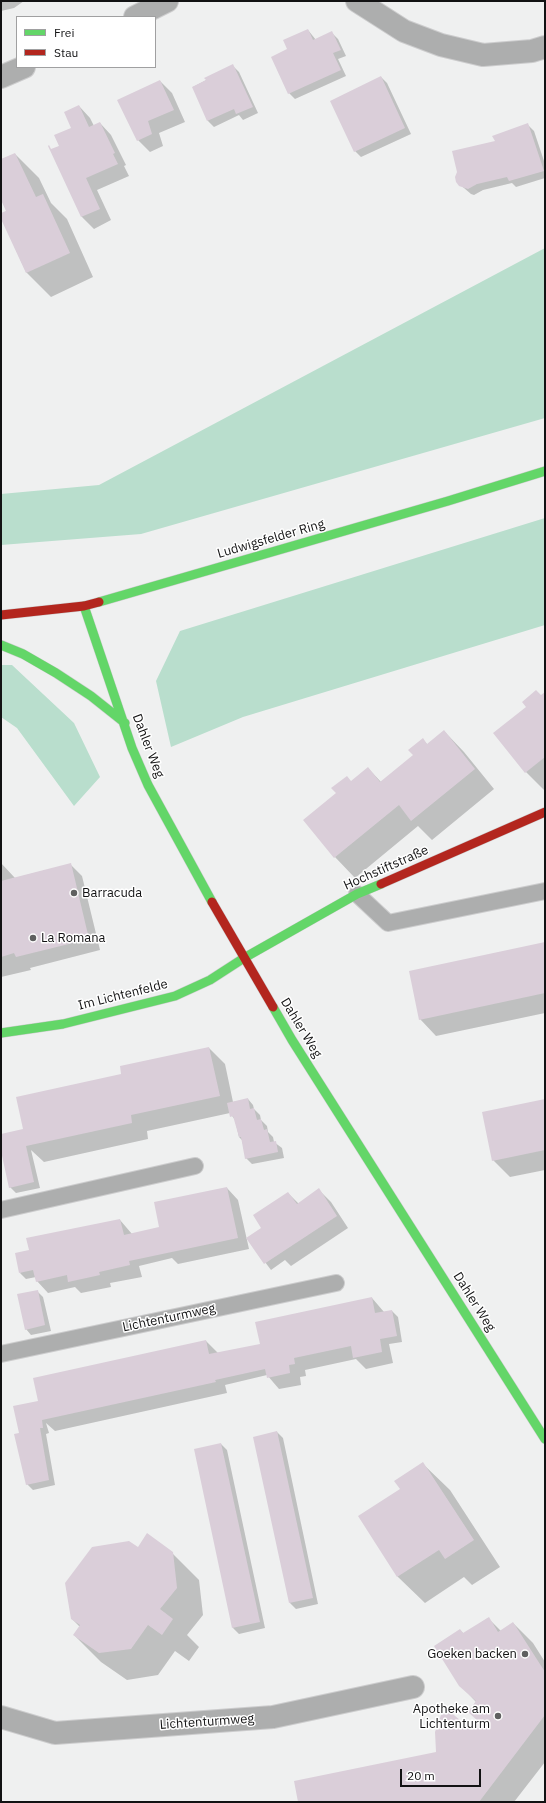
<!DOCTYPE html>
<meta charset="utf-8">
<style>
body{margin:0}
#map{position:relative;width:546px;height:1803px;overflow:hidden;background:#eff0f0;font-family:"IBM Plex Sans",sans-serif}
canvas{display:block}
.frame{position:absolute;inset:0;border:2px solid #121213;pointer-events:none}
.legend{position:absolute;left:16px;top:16px;width:140px;height:52px;box-sizing:border-box;background:#fff;border:1px solid #a0a0a1;margin:0;padding:5px 7px;list-style:none;font-size:12px;color:#121213}
.legend li{display:flex;align-items:center;gap:8px;height:20px}
.legend b{width:20px;border:1px solid #a0a0a1}
.scale{position:absolute;left:400px;top:1769px;width:81px;height:18px;box-sizing:border-box;border:2px solid #121213;border-top:0;padding-left:5px;font-size:12px;line-height:14px;white-space:nowrap;color:#121213;-webkit-text-stroke:3px #fff;paint-order:stroke}
</style>
<div id="map">
<canvas width="546" height="1803"></canvas>
<div class="frame"></div>
<ul class="legend">
<li><b style="height:5px;background:#63d668"></b>Frei</li>
<li><b style="height:5px;background:#b3261e"></b>Stau</li>
</ul>
<div class="scale">20 m</div>
</div>
<script>
const g = document.querySelector('canvas').getContext('2d');
g.lineJoin = 'round';
function paint(path, color) { g.fillStyle = color; g.fill(path, 'evenodd'); }
const poly = rows => new Path2D(rows.map(r => 'M' + r).join(''));
function trace(path, color, width, dash) { g.strokeStyle = color; g.lineWidth = width; g.lineCap = dash ? 'butt' : 'round'; g.setLineDash(dash || []); g.stroke(path); }
function write(font, color, halo, rows, align = 'center') {
  g.font = font + ' "IBM Plex Sans",sans-serif'; g.lineWidth = 3; g.setLineDash([]); g.textBaseline = 'middle'; g.strokeStyle = halo; g.fillStyle = color; for (const [text, x, y, turn = 0] of rows) {
    g.save(); g.translate(x, y); g.rotate((+turn || 0) * Math.PI / 180); g.textAlign = isNaN(turn) ? turn : align; if (halo) g.strokeText(text, 0, 0); g.fillText(text, 0, 0); g.restore();
  }
}
paint(poly([
 [545,248,545,418,141,534,1,545,1,494,99,485],
 [545,518,545,625,243,717,171,747,156,681,180,631],
 [1,665,12,665,74,723,100,777,74,806,17,728,1,717]
]), '#b9decd');
paint(poly([
 [1,1,24,1,14,8,1,11],
 [308,30,316,40,332,33,338,39,346,56,338,59,346,76,295,99,289,93],
 [233,66,239,72,258,113,243,120,239,115,214,127,208,121,193,87],
 [381,77,387,83,411,134,361,157,355,151],
 [160,81,172,93,185,122,159,133,163,146,150,152,138,140],
 [79,106,90,118,94,126,100,123,111,135,126,165,124,166,129,176,97,190,111,220,94,229,82,217,51,150,60,146,72,128],
 [528,125,534,131,545,164,545,178,516,187,512,183,483,190,474,195,471,194,457,182],
 [15,154,39,178,51,203,67,219,93,277,51,297,26,272,1,217,1,214,7,211,1,197,1,160],
 [545,693,545,791,526,772,495,734],
 [444,731,464,752,494,789,432,840,418,826,355,878,335,857,305,820,368,768,381,782,414,756,423,740,428,745],
 [1,863,15,878,70,864,82,876,100,950,30,968,31,970,1,977],
 [545,943,545,1013,436,1036,420,1019],
 [209,1048,225,1064,233,1102,248,1099,253,1105,254,1109,260,1115,261,1120,267,1126,268,1132,273,1137,274,1142,282,1148,284,1158,252,1164,246,1158,242,1140,239,1137,235,1120,230,1113,147,1131,148,1139,44,1162,31,1150,40,1188,16,1193,10,1187,1,1147,1,1135,24,1130,123,1075],
 [545,1100,545,1170,510,1177,493,1160],
 [227,1188,238,1200,249,1249,178,1264,172,1258,139,1266,142,1277,110,1283,111,1287,81,1293,75,1287,48,1293,37,1281,36,1277,26,1279,20,1273,29,1251,120,1220,132,1234,159,1228],
 [319,1190,331,1202,348,1228,291,1266,285,1260,271,1270,247,1238,264,1232,288,1193,299,1204],
 [37,1291,43,1297,51,1331,31,1335,26,1329],
 [372,1298,384,1312,392,1311,398,1317,402,1342,389,1344,393,1363,366,1369,356,1359,305,1370,306,1376,300,1377,301,1385,279,1389,267,1375,225,1385,227,1393,55,1431,46,1423,49,1433,46,1434,55,1485,33,1490,27,1484,20,1434,37,1402,206,1341,218,1353,261,1345],
 [277,1432,283,1438,318,1604,296,1609,290,1603],
 [221,1444,227,1450,265,1628,239,1634,233,1628,195,1450],
 [423,1464,450,1490,500,1567,472,1585,464,1577,425,1603,398,1577,360,1517,401,1490],
 [138,1549,172,1553,199,1580,203,1615,187,1635,199,1647,189,1661,175,1651,158,1675,127,1680,101,1662,74,1635,80,1627,72,1619],
 [488,1618,501,1631,513,1623,533,1643,545,1662,545,1762,514,1802,299,1802,437,1753,472,1730,479,1721,476,1702,460,1685,460,1630,464,1634]
]), '#0003');
paint(poly([
 [308,29,313,40,332,31,341,50,333,53,341,70,288,94,271,57,287,49,283,40],
 [233,64,253,107,236,114,234,109,207,121,192,87,206,80,204,78],
 [381,76,405,128,354,152,330,101],
 [160,80,174,110,148,121,152,134,137,141,117,100],
 [79,105,89,127,100,122,115,153,113,154,118,164,86,178,100,209,81,217,48,146,49,145,51,149,59,146,54,135,71,128,64,112],
 [528,123,544,171,509,181,507,177,477,184,468,189,459,186,456,182,455,177,457,172,452,151,495,141,492,136],
 [15,153,36,197,43,194,70,253,26,273,1,219,1,213,6,211,1,200,1,159],
 [536,690,541,695,545,692,545,757,525,773,493,733,526,707,522,702],
 [444,730,475,769,411,821,399,805,334,858,303,820,336,793,331,788,347,776,351,781,368,767,380,782,413,755,408,750,423,738,427,744],
 [71,863,89,939,16,957,14,953,1,957,1,881],
 [545,942,545,993,419,1020,409,971],
 [209,1047,220,1096,131,1115,132,1123,26,1146,34,1182,9,1188,1,1151,1,1134,23,1129,16,1097,121,1074,120,1066],
 [248,1098,250,1109,254,1108,257,1120,261,1119,264,1130,267,1129,270,1142,276,1141,278,1152,245,1159,241,1137,239,1137,233,1116,230,1117,227,1103],
 [545,1099,545,1150,492,1161,482,1112],
 [227,1187,238,1238,129,1261,130,1265,99,1272,100,1275,68,1282,67,1275,36,1282,33,1270,19,1273,15,1253,29,1250,26,1238,120,1219,124,1235,159,1227,154,1202],
 [319,1188,337,1216,264,1264,246,1238,261,1228,253,1215,288,1192,297,1204],
 [38,1290,45,1325,25,1330,17,1294],
 [372,1297,375,1313,392,1310,397,1336,380,1339,382,1352,353,1358,351,1346,294,1358,295,1364,289,1365,290,1373,267,1378,265,1369,215,1380,216,1382,42,1420,43,1428,40,1428,49,1480,26,1485,14,1434,19,1433,13,1406,38,1401,33,1378,206,1340,209,1354,260,1344,255,1322],
 [277,1431,313,1598,289,1603,253,1437],
 [221,1443,260,1622,232,1628,194,1449],
 [423,1462,474,1540,445,1559,439,1550,397,1577,358,1516,400,1489,394,1481],
 [147,1533,173,1552,177,1588,160,1609,173,1619,162,1635,148,1625,131,1649,99,1653,73,1635,80,1625,71,1619,65,1583,92,1547,129,1541,138,1547],
 [489,1617,498,1632,513,1622,545,1672,545,1715,479,1802,298,1802,294,1781,436,1752,435,1732,441,1715,449,1711,471,1729,478,1721,468,1712,476,1701,459,1686,434,1646,460,1629,463,1633]
]), '#daced9');
const lane = poly([
 [357,894,388,923,545,891],
 [1,1210,195,1166],
 [1,1354,336,1283]
]);
const street = poly([
 [357,1,404,31,441,45,483,55,532,51,545,47],
 [135,17,167,1],
 [1,77,24,67],
 [1,1717,55,1733,273,1717,413,1687]
]);
const fast = poly([
 [99,602,448,501,545,471],
 [84,606,132,748,148,785,212,902],
 [1,645,23,654,56,673,91,696,125,723],
 [273,1007,292,1040,545,1439],
 [1,1033,63,1024,175,996,210,980,244,958,357,894,381,884]
]);
const jam = poly([
 [1,615,84,606,99,602],
 [381,884,545,812],
 [212,902,273,1007]
]);
trace(lane, '#cccccd', 18);
trace(street, '#cccccd', 24);
trace(fast, '#cccccd', 10);
trace(jam, '#cccccd', 10);
trace(lane, '#adaeae', 16);
trace(street, '#adaeae', 22);
trace(fast, '#63d668', 9);
trace(jam, '#b3261e', 9);
for (const [x, y, r, color] of [
 [74,893,4,"#5f6060"],
 [33,938,4,"#5f6060"],
 [525,1654,4,"#5f6060"],
 [498,1716,4,"#5f6060"]
]) { const dot = new Path2D(); dot.arc(x, y, r, 0, 2 * Math.PI); g.fillStyle = color; g.fill(dot); trace(dot, '#fff', 1.5); }
write('13px', '#121213', '#fff', [
 ["Ludwigsfelder Ring",271,539,-16],
 ["Dahler Weg",148,746,69],
 ["Hochstiftstraße",386,868,-24],
 ["Im Lichtenfelde",123,995,-14],
 ["Dahler Weg",301,1028,59],
 ["Dahler Weg",474,1302,58],
 ["Lichtenturmweg",169,1318,-12],
 ["Lichtenturmweg",207,1722,-4]
]);
write('13px', '#121213', '#fff', [
 ["Barracuda",82,893],
 ["La Romana",41,938],
 ["Goeken backen",517,1654,"right"],
 ["Apotheke am",490,1709,"right"],
 ["Lichtenturm",490,1724,"right"]
], 'left');
</script>
